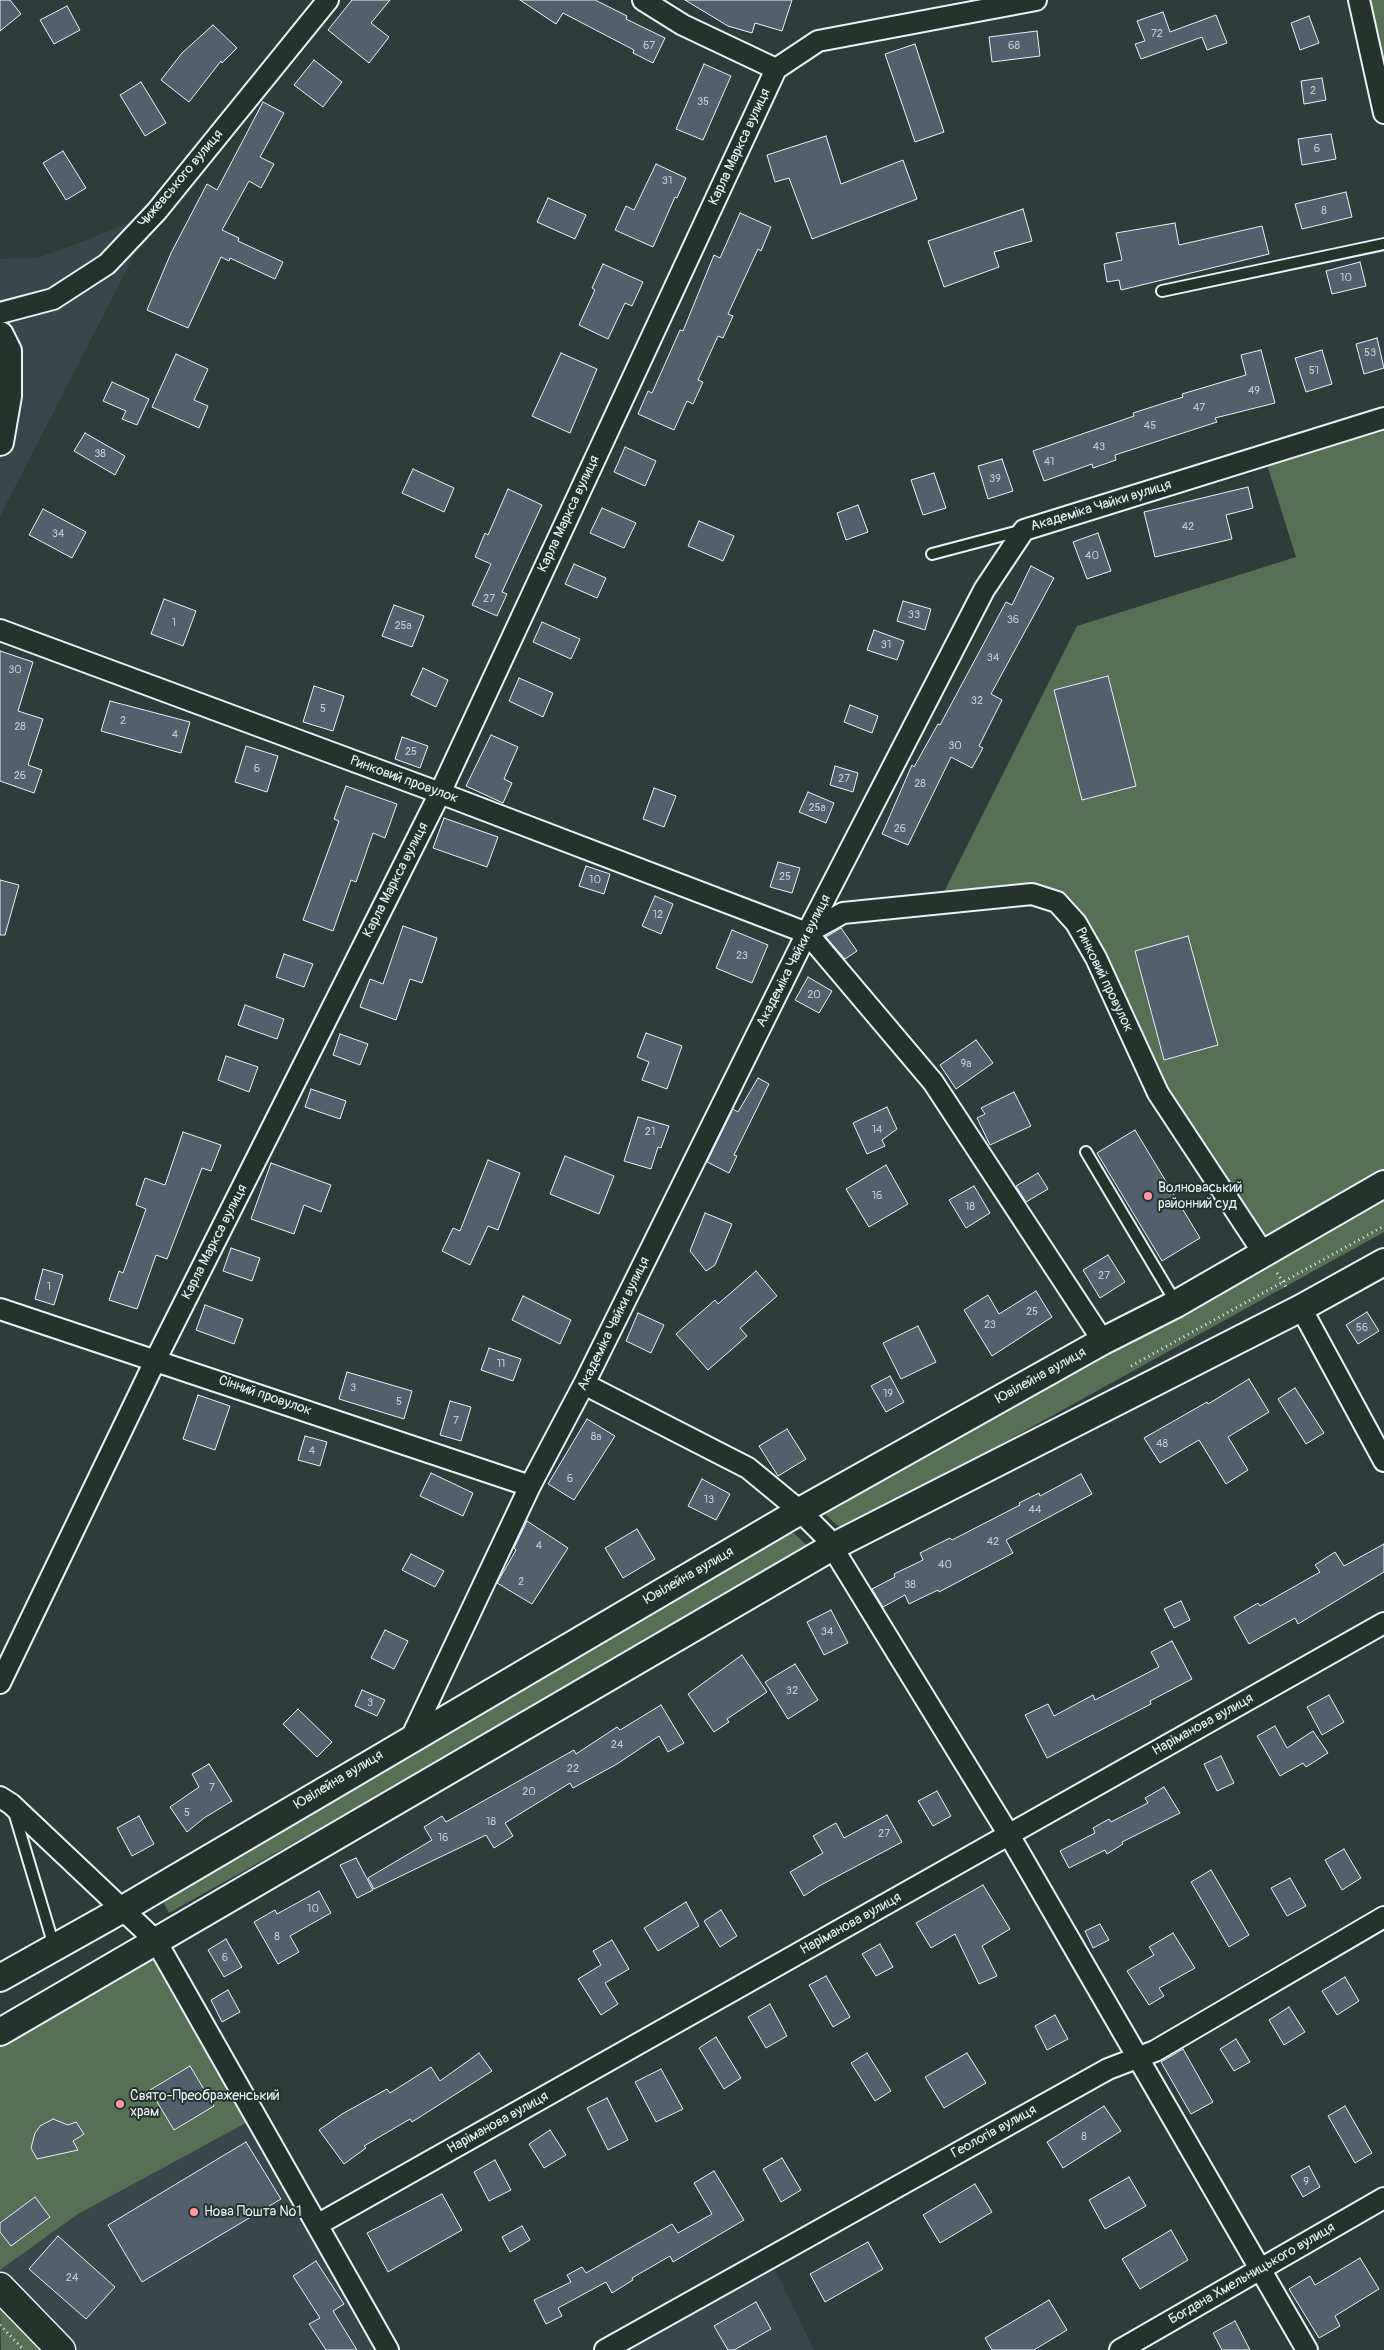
<!DOCTYPE html>
<meta charset="utf-8">
<style>
body{margin:0}
canvas{display:block;background:#2f3c3a}
</style>
<canvas width="1384" height="2350"></canvas>
<script>
const g = document.querySelector('canvas').getContext('2d');
g.lineJoin = 'round';
function paint(path, color) { g.fillStyle = color; g.fill(path, 'evenodd'); }
const poly = rows => new Path2D(rows.map(r => 'M' + r).join(''));
function trace(path, color, width, dash) { g.strokeStyle = color; g.lineWidth = width; g.lineCap = dash ? 'butt' : 'round'; g.setLineDash(dash || []); g.stroke(path); }
function write(font, color, halo, rows, align = 'center') {
  g.font = font + ' Pangolin,sans-serif'; g.lineWidth = 4; g.setLineDash([]); g.textBaseline = 'middle'; g.strokeStyle = halo; g.fillStyle = color; for (const [text, x, y, turn = 0] of rows) {
    g.save(); g.translate(x, y); g.rotate((+turn || 0) * Math.PI / 180); g.textAlign = isNaN(turn) ? turn : align; if (halo) g.strokeText(text, 0, 0); g.fillText(text, 0, 0); g.restore();
  }
}
paint(poly([
 [157,211,0,516,0,259,37,258,82,242],
 [257,2117,388,2350,73,2350,0,2272,0,2270,78,2214],
 [769,2257,814,2350,605,2350]
]), '#3a4649');
paint(poly([
 [1359,0,1384,0,1384,109],
 [1384,420,1384,1171,1266,1235,1158,1093,1057,902,938,904,1077,626,1296,557,1264,455],
 [1384,1186,1384,1232,844,1531,816,1507],
 [787,1527,813,1551,169,1913,156,1888],
 [161,1950,257,2117,78,2214,0,2270,0,2045],
 [0,2305,52,2350,1,2350]
]), '#567056');
const building = poly([
 [0,0,10,0,21,14,0,31,0,0],
 [352,0,390,0,371,23,389,37,369,63,328,30,352,0],
 [520,0,595,0,627,16,626,19,665,38,653,63,633,53,634,50,563,13,556,24,520,0],
 [685,0,792,0,782,31,755,23,752,33,728,26,685,0],
 [67,6,80,30,54,44,40,20,67,6],
 [1163,12,1170,32,1216,15,1227,43,1207,50,1202,37,1141,59,1135,44,1145,41,1137,21,1163,12],
 [1309,16,1319,43,1300,50,1291,23,1309,16],
 [213,25,237,48,222,63,221,61,189,102,161,80,182,53,213,25],
 [1037,31,1040,56,992,62,989,37,1037,31],
 [915,44,944,132,915,142,885,54,915,44],
 [314,60,342,82,323,107,294,85,314,60],
 [704,64,731,76,703,140,676,129,704,64],
 [1322,78,1326,100,1304,104,1301,81,1322,78],
 [141,82,166,123,145,136,120,95,141,82],
 [263,102,284,113,260,157,274,164,261,188,249,181,222,230,239,238,238,241,283,262,275,279,230,258,229,261,221,257,188,328,147,310,171,253,207,184,217,190,263,102],
 [1331,134,1336,159,1302,165,1298,139,1331,134],
 [826,136,841,184,903,160,917,199,812,239,789,178,775,182,767,155,826,136],
 [63,151,86,188,66,200,43,163,63,151],
 [656,164,686,178,677,198,675,197,653,247,615,230,626,206,634,210,656,164],
 [1346,192,1352,217,1302,229,1295,204,1346,192],
 [548,198,586,215,575,239,537,222,548,198],
 [1023,209,1032,241,994,252,999,267,944,287,928,241,1023,209],
 [740,213,771,227,761,251,758,249,728,314,733,316,723,338,718,336,698,380,703,382,693,404,687,401,674,430,638,414,648,391,652,393,680,330,683,331,714,255,720,258,740,213],
 [1175,223,1179,245,1262,226,1269,254,1121,290,1119,280,1107,282,1104,264,1122,260,1116,233,1175,223],
 [1360,262,1366,286,1332,294,1326,271,1360,262],
 [603,264,643,282,632,306,625,303,608,339,579,325,595,290,592,288,603,264],
 [1377,338,1384,368,1364,374,1356,344,1377,338],
 [1261,350,1275,403,1215,418,1217,422,1115,455,1116,460,1093,468,1092,464,1044,481,1033,451,1134,416,1133,413,1183,397,1182,394,1246,375,1241,355,1261,350],
 [1322,350,1332,384,1306,392,1295,358,1322,350],
 [561,353,597,369,570,433,532,416,561,353],
 [176,354,208,369,194,400,208,406,199,428,152,407,176,354],
 [112,382,149,399,137,425,122,419,126,411,103,401,112,382],
 [85,433,125,456,115,475,74,451,85,433],
 [625,447,656,461,645,486,614,472,625,447],
 [1002,459,1013,491,988,499,978,466,1002,459],
 [413,469,454,488,444,512,402,493,413,469],
 [934,473,946,508,923,515,911,480,934,473],
 [1248,487,1253,508,1226,515,1232,539,1155,557,1144,512,1248,487],
 [508,489,542,505,502,592,507,594,497,616,472,605,491,564,475,557,485,533,488,535,508,489],
 [858,505,868,532,846,540,837,513,858,505],
 [602,508,636,523,624,548,590,533,602,508],
 [43,509,86,532,72,558,29,535,43,509],
 [699,521,734,536,723,561,688,546,699,521],
 [1098,533,1111,571,1087,579,1073,542,1098,533],
 [574,564,606,578,597,598,565,584,574,564],
 [1031,566,1054,578,991,694,1002,700,979,746,983,748,972,768,951,757,908,845,882,834,912,765,914,767,938,724,940,725,1006,602,1012,605,1031,566],
 [164,599,196,611,183,646,151,634,164,599],
 [903,601,931,609,925,630,897,621,903,601],
 [394,605,424,616,412,647,382,636,394,605],
 [542,622,580,639,571,659,533,642,542,622],
 [874,630,904,641,897,660,867,650,874,630],
 [0,651,33,662,18,711,43,719,28,765,42,770,34,793,0,781,0,651],
 [423,668,448,680,436,707,411,695,423,668],
 [1108,676,1136,786,1082,800,1054,690,1108,676],
 [519,678,553,693,543,717,509,701,519,678],
 [314,686,344,696,333,731,303,722,314,686],
 [110,701,190,722,181,753,101,731,110,701],
 [850,705,878,716,872,733,844,722,850,705],
 [491,735,518,747,504,779,512,783,503,803,466,786,491,735],
 [402,737,428,746,420,768,395,759,402,737],
 [246,746,278,756,267,792,235,782,246,746],
 [835,766,858,773,853,792,830,785,835,766],
 [346,786,397,804,385,838,373,833,356,882,351,880,333,931,303,920,339,821,334,819,346,786],
 [654,788,676,796,664,827,643,819,654,788],
 [808,792,834,803,826,823,799,812,808,792],
 [444,818,498,837,487,867,433,848,444,818],
 [778,862,800,868,792,893,770,887,778,862],
 [586,866,610,874,604,894,579,886,586,866],
 [0,880,19,885,5,935,0,935,0,880],
 [655,896,673,904,661,934,642,926,655,896],
 [403,926,437,938,422,983,410,979,396,1020,360,1007,370,979,383,984,403,926],
 [841,928,857,951,845,959,826,937,841,928],
 [732,930,768,945,752,983,716,968,732,930],
 [1188,936,1218,1045,1164,1060,1135,951,1188,936],
 [284,954,313,964,304,987,276,977,284,954],
 [808,977,832,991,819,1013,795,1000,808,977],
 [245,1005,284,1019,277,1039,238,1025,245,1005],
 [646,1033,682,1046,667,1089,642,1080,649,1062,637,1057,646,1033],
 [340,1034,368,1044,360,1065,333,1055,340,1034],
 [976,1040,993,1063,956,1089,940,1065,976,1040],
 [226,1056,258,1067,249,1092,218,1080,226,1056],
 [758,1078,769,1084,734,1155,737,1156,729,1173,707,1162,733,1109,738,1112,758,1078],
 [311,1089,346,1101,340,1119,305,1107,311,1089],
 [1014,1092,1031,1126,990,1145,977,1118,985,1114,981,1108,1014,1092],
 [887,1107,897,1129,882,1140,885,1146,867,1154,853,1123,887,1107],
 [638,1117,669,1126,661,1148,658,1147,651,1169,624,1161,638,1117],
 [1135,1130,1200,1238,1162,1261,1097,1153,1135,1130],
 [183,1132,221,1145,211,1171,202,1168,167,1259,156,1255,137,1309,109,1300,119,1271,123,1273,146,1209,136,1205,145,1178,165,1185,183,1132],
 [565,1156,614,1176,599,1214,550,1194,565,1156],
 [488,1160,520,1173,498,1230,488,1226,470,1265,442,1251,453,1228,460,1231,488,1160],
 [271,1163,331,1185,321,1212,304,1205,294,1234,251,1219,271,1163],
 [886,1165,908,1204,869,1227,846,1189,886,1165],
 [1038,1173,1048,1189,1026,1202,1016,1186,1038,1173],
 [974,1186,990,1213,966,1228,949,1200,974,1186],
 [705,1213,732,1224,715,1265,706,1271,690,1251,705,1213],
 [231,1248,260,1258,252,1281,223,1271,231,1248],
 [1108,1255,1125,1282,1100,1298,1083,1270,1108,1255],
 [43,1269,63,1275,54,1305,35,1299,43,1269],
 [756,1271,777,1296,740,1328,747,1336,708,1370,676,1334,715,1300,718,1304,756,1271],
 [1036,1291,1052,1317,992,1356,964,1310,988,1295,999,1314,1036,1291],
 [523,1296,571,1320,560,1344,512,1320,523,1296],
 [205,1305,243,1319,234,1344,196,1330,205,1305],
 [1367,1312,1379,1331,1358,1344,1346,1325,1367,1312],
 [638,1313,664,1325,651,1353,626,1341,638,1313],
 [918,1326,936,1362,901,1379,883,1343,918,1326],
 [489,1348,521,1359,513,1381,481,1370,489,1348],
 [347,1372,412,1391,404,1419,339,1399,347,1372],
 [890,1376,904,1402,886,1412,871,1386,890,1376],
 [1249,1379,1269,1412,1228,1437,1248,1470,1226,1484,1199,1440,1160,1463,1144,1438,1207,1402,1208,1404,1249,1379],
 [1295,1388,1324,1433,1306,1444,1278,1399,1295,1388],
 [198,1395,230,1406,215,1450,183,1439,198,1395],
 [450,1401,471,1407,461,1441,440,1435,450,1401],
 [587,1419,615,1436,574,1500,548,1484,587,1419],
 [787,1429,806,1459,778,1476,759,1446,787,1429],
 [305,1436,327,1442,320,1466,298,1460,305,1436],
 [431,1473,473,1493,463,1516,420,1496,431,1473],
 [1081,1474,1092,1494,1006,1540,1013,1553,939,1592,938,1590,909,1604,905,1595,883,1607,872,1589,895,1577,894,1574,923,1560,920,1553,950,1538,952,1540,1020,1505,1019,1503,1039,1493,1040,1496,1081,1474],
 [702,1479,730,1494,716,1520,688,1506,702,1479],
 [527,1521,568,1548,532,1604,497,1583,516,1550,514,1548,527,1521],
 [637,1529,655,1559,623,1578,605,1548,637,1529],
 [1384,1544,1384,1572,1298,1624,1295,1618,1249,1644,1234,1617,1258,1603,1260,1606,1320,1572,1315,1565,1335,1552,1344,1566,1384,1544],
 [411,1554,444,1571,435,1587,402,1570,411,1554],
 [1181,1601,1190,1620,1174,1628,1164,1609,1181,1601],
 [831,1610,848,1643,824,1655,807,1622,831,1610],
 [385,1630,408,1641,394,1669,371,1658,385,1630],
 [1172,1641,1192,1679,1150,1701,1151,1704,1047,1758,1025,1715,1048,1704,1054,1716,1093,1695,1095,1700,1159,1667,1151,1652,1172,1641],
 [742,1655,767,1692,727,1719,729,1722,714,1732,688,1694,742,1655],
 [795,1664,818,1700,788,1719,765,1682,795,1664],
 [362,1690,385,1700,377,1716,355,1706,362,1690],
 [1329,1695,1344,1722,1322,1735,1307,1707,1329,1695],
 [661,1705,684,1743,668,1752,659,1736,617,1764,573,1788,570,1783,505,1823,513,1836,494,1848,486,1835,374,1889,368,1878,432,1840,424,1827,442,1816,446,1822,574,1750,576,1754,617,1727,620,1730,661,1705],
 [298,1709,332,1742,317,1757,283,1724,298,1709],
 [1275,1726,1287,1748,1313,1731,1328,1753,1306,1767,1303,1763,1280,1776,1257,1736,1275,1726],
 [1221,1756,1234,1783,1217,1791,1204,1764,1221,1756],
 [209,1764,232,1801,204,1818,187,1832,170,1807,199,1787,192,1774,209,1764],
 [1164,1787,1180,1813,1122,1842,1123,1844,1107,1854,1105,1850,1069,1868,1060,1851,1095,1833,1093,1828,1109,1819,1111,1822,1148,1803,1145,1798,1164,1787],
 [937,1791,951,1816,933,1826,918,1801,937,1791],
 [887,1815,902,1842,819,1886,804,1896,790,1872,823,1853,813,1836,836,1823,844,1838,887,1815],
 [139,1816,154,1844,132,1856,117,1828,139,1816],
 [1344,1849,1361,1878,1342,1890,1325,1860,1344,1849],
 [356,1858,373,1890,357,1898,340,1865,356,1858],
 [1211,1870,1249,1935,1229,1947,1191,1882,1211,1870],
 [1290,1878,1306,1906,1287,1916,1271,1888,1290,1878],
 [983,1885,1010,1929,982,1946,997,1976,979,1984,955,1934,931,1948,916,1923,983,1885],
 [319,1891,331,1913,290,1936,299,1952,278,1964,254,1922,275,1910,277,1914,319,1891],
 [686,1902,699,1926,658,1951,644,1928,686,1902],
 [721,1910,737,1936,720,1947,704,1921,721,1910],
 [1100,1924,1109,1940,1093,1948,1085,1931,1100,1924],
 [1173,1933,1195,1968,1159,1988,1164,1996,1149,2005,1127,1971,1154,1955,1149,1947,1173,1933],
 [226,1939,242,1967,224,1977,208,1950,226,1939],
 [612,1940,629,1969,605,1983,618,2004,601,2015,578,1979,601,1965,593,1951,612,1940],
 [880,1944,893,1967,876,1976,862,1954,880,1944],
 [826,1976,850,2017,833,2027,809,1985,826,1976],
 [1345,1977,1359,2001,1337,2015,1322,1991,1345,1977],
 [228,1990,240,2012,222,2022,211,2000,228,1990],
 [770,2004,787,2036,766,2048,748,2017,770,2004],
 [1289,2007,1305,2032,1284,2045,1269,2020,1289,2007],
 [1055,2015,1068,2039,1047,2050,1035,2026,1055,2015],
 [716,2037,741,2078,724,2089,699,2048,716,2037],
 [1236,2039,1250,2062,1234,2071,1220,2049,1236,2039],
 [1183,2049,1213,2102,1191,2114,1161,2062,1183,2049],
 [479,2053,492,2071,412,2122,410,2119,364,2146,366,2148,344,2164,319,2130,342,2114,387,2089,390,2093,431,2067,440,2081,479,2053],
 [867,2053,891,2091,875,2101,851,2063,867,2053],
 [967,2053,986,2083,944,2108,925,2077,967,2053],
 [190,2066,214,2106,174,2130,150,2090,190,2066],
 [661,2069,683,2109,656,2122,635,2082,661,2069],
 [607,2098,628,2140,608,2150,587,2108,607,2098],
 [1104,2106,1121,2131,1063,2168,1047,2142,1104,2106],
 [1345,2106,1372,2153,1355,2163,1328,2116,1345,2106],
 [53,2119,68,2125,76,2122,84,2134,73,2141,78,2150,37,2159,31,2148,35,2133,40,2126,53,2119],
 [550,2130,566,2155,544,2168,529,2144,550,2130],
 [246,2142,281,2199,142,2282,108,2225,246,2142],
 [782,2158,801,2190,781,2202,763,2169,782,2158],
 [495,2160,511,2190,489,2201,474,2172,495,2160],
 [1309,2166,1320,2187,1303,2197,1291,2176,1309,2166],
 [714,2171,744,2220,673,2262,670,2256,632,2278,633,2280,612,2293,606,2282,558,2308,562,2316,546,2324,534,2300,571,2282,567,2275,582,2267,586,2273,672,2224,678,2233,712,2214,694,2183,714,2171],
 [1129,2177,1146,2206,1105,2229,1089,2200,1129,2177],
 [975,2184,992,2212,940,2243,923,2215,975,2184],
 [442,2194,462,2230,388,2272,367,2233,442,2194],
 [35,2197,50,2217,11,2246,0,2232,0,2223,35,2197],
 [522,2226,530,2240,510,2252,502,2237,522,2226],
 [1171,2230,1188,2260,1140,2289,1122,2259,1171,2230],
 [58,2236,115,2287,86,2319,29,2269,58,2236],
 [868,2242,883,2269,825,2302,810,2274,868,2242],
 [1360,2258,1379,2289,1335,2316,1340,2326,1319,2338,1289,2289,1310,2276,1315,2285,1360,2258],
 [316,2261,344,2304,333,2311,357,2350,326,2350,309,2324,320,2318,293,2276,316,2261],
 [1049,2300,1067,2330,1034,2350,992,2350,985,2338,1049,2300],
 [756,2302,771,2329,734,2350,728,2350,714,2326,756,2302],
 [1235,2321,1250,2350,1222,2350,1213,2333,1235,2321]
]);
paint(building, '#535f6c');
trace(building, '#e8f1f8', 1);
const service = poly([
 [1162,291,1384,244],
 [932,554,1023,530],
 [1086,1152,1176,1303],
 [14,1812,54,1946]
]);
const minor = poly([
 [643,0,683,25,776,69],
 [1359,0,1384,113],
 [0,313,53,299,107,264,157,211,328,0],
 [0,630,440,793,807,933,933,1082,1103,1341],
 [807,933,843,913,1032,894,1057,902,1076,923,1096,958,1158,1093,1264,1254],
 [1301,1308,1384,1461],
 [0,1309,530,1486],
 [584,1384,748,1468,800,1511,826,1537,1009,1835,1307,2350],
 [0,1683,156,1359,440,793,776,69,818,41,1036,0],
 [411,1738,530,1486,584,1384,807,933,984,590,1024,530,1384,418],
 [0,1797,11,1804,156,1941,388,2350],
 [317,2225,1384,1623],
 [605,2350,1108,2069,1155,2051,1384,1917],
 [1120,2350,1384,2198]
]);
const tertiary = poly([
 [0,335,8,351,8,396,0,442],
 [0,1978,123,1909,800,1511,1103,1341,1176,1304,1384,1184],
 [0,2032,832,1547,1301,1308,1384,1262]
]);
const secondary = poly([
 [0,2287,61,2350]
]);
trace(service, '#e8f1f8', 14);
trace(minor, '#e8f1f8', 24);
trace(tertiary, '#e8f1f8', 30);
trace(secondary, '#e8f1f8', 31);
trace(poly([
 [1277,1273,1287,1288],
 [1131,1366,1384,1226],
 [0,2325,24,2350]
]), '#e8f1f8', 3, [1, 4]);
trace(service, '#26332d', 10);
trace(minor, '#26332d', 20);
trace(tertiary, '#26332d', 26);
trace(secondary, '#26332d', 28);
for (const [x, y, r, color] of [
 [1148,1196,5,"#ff9aa2"],
 [120,2104,5,"#ff9aa2"],
 [194,2212,5,"#ff9aa2"]
]) { const dot = new Path2D(); dot.arc(x, y, r, 0, 2 * Math.PI); g.fillStyle = color; g.fill(dot); trace(dot, '#26332d', 2); }
write('11px', '#c3ccd5', null, [
 ["72",1157,34],
 ["67",649,46],
 ["68",1014,46],
 ["2",1313,91],
 ["35",703,102],
 ["6",1317,149],
 ["31",667,181],
 ["8",1324,211],
 ["10",1346,278],
 ["53",1370,353],
 ["51",1314,371],
 ["49",1254,391],
 ["47",1199,408],
 ["45",1150,426],
 ["43",1099,447],
 ["38",100,454],
 ["41",1049,462],
 ["39",995,479],
 ["42",1188,527],
 ["34",58,534],
 ["40",1092,556],
 ["27",489,599],
 ["33",914,615],
 ["36",1013,620],
 ["1",174,623],
 ["25а",403,626],
 ["31",886,645],
 ["34",993,658],
 ["30",15,670],
 ["32",977,701],
 ["5",323,709],
 ["2",123,721],
 ["28",20,727],
 ["4",175,735],
 ["30",955,746],
 ["25",411,752],
 ["6",257,769],
 ["26",20,776],
 ["27",844,779],
 ["28",920,784],
 ["25а",817,808],
 ["26",900,829],
 ["25",785,877],
 ["10",595,880],
 ["12",658,915],
 ["23",742,956],
 ["20",814,995],
 ["9а",966,1064],
 ["14",877,1130],
 ["21",650,1132],
 ["16",877,1196],
 ["18",970,1207],
 ["27",1104,1276],
 ["1",49,1287],
 ["25",1032,1312],
 ["23",990,1325],
 ["56",1362,1328],
 ["11",501,1364],
 ["3",353,1388],
 ["19",888,1394],
 ["5",399,1402],
 ["7",456,1421],
 ["8а",596,1437],
 ["48",1162,1444],
 ["4",312,1451],
 ["6",570,1479],
 ["13",709,1500],
 ["44",1035,1510],
 ["42",993,1542],
 ["4",539,1546],
 ["40",945,1565],
 ["2",521,1582],
 ["38",910,1585],
 ["34",827,1632],
 ["32",792,1691],
 ["3",370,1703],
 ["24",617,1745],
 ["22",573,1769],
 ["7",212,1788],
 ["20",529,1792],
 ["5",187,1813],
 ["18",491,1822],
 ["27",884,1834],
 ["16",443,1838],
 ["10",313,1909],
 ["8",277,1937],
 ["6",225,1958],
 ["8",1084,2137],
 ["9",1306,2182],
 ["24",72,2278]
]);
write('14px', '#e8f1f8', '#26332d', [
 ["Карла Маркса вулиця",740,147,-65],
 ["Чижевського вулиця",181,179,-50],
 ["Академіка Чайки вулиця",1101,506,-17],
 ["Карла Маркса вулиця",569,514,-65],
 ["Ринковий провулок",404,780,20],
 ["Карла Маркса вулиця",396,880,-63],
 ["Академіка Чайки вулиця",794,961,-63],
 ["Ринковий провулок",1104,980,64],
 ["Карла Маркса вулиця",215,1242,-63],
 ["Академіка Чайки вулиця",614,1324,-64],
 ["Ювілейна вулиця",1041,1376,-29],
 ["Сінний провулок",265,1396,19],
 ["Ювілейна вулиця",689,1576,-30],
 ["Наріманова вулиця",1203,1725,-29],
 ["Ювілейна вулиця",339,1780,-31],
 ["Наріманова вулиця",851,1924,-29],
 ["Наріманова вулиця",498,2123,-29],
 ["Геологів вулиця",994,2132,-29],
 ["Богдана Хмельницького вулиця",1252,2274,-30]
]);
write('14px', '#e8f1f8', '#26332d', [
 ["Волноваський",1158,1188],
 ["районний суд",1158,1204],
 ["Свято-Преображенський",130,2096],
 ["храм",130,2112],
 ["Нова Пошта №1",204,2212]
], 'left');
</script>
